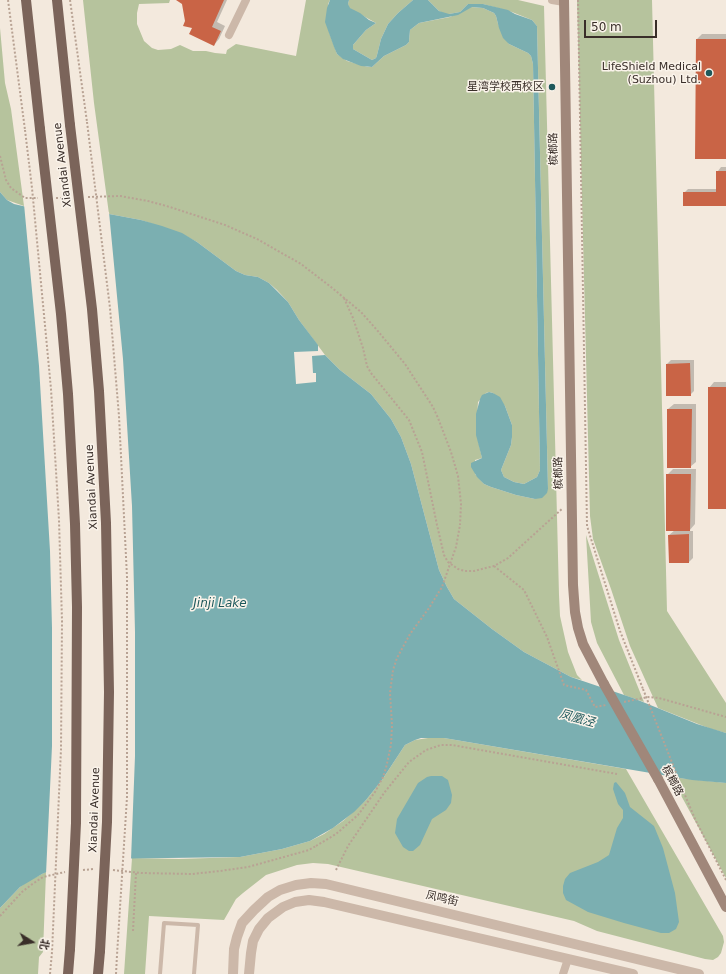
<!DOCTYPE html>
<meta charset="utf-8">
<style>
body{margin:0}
#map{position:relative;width:726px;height:974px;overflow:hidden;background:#f3e9dd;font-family:"DejaVu Sans","Noto Sans SC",sans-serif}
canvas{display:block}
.north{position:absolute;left:12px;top:922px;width:40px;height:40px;-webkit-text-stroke:3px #faf3ea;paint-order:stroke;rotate:101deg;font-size:11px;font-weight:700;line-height:16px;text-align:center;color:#392e29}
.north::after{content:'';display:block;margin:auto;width:14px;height:18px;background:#392e29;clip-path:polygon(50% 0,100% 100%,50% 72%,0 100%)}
.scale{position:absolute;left:584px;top:20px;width:73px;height:18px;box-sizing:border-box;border:2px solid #392e29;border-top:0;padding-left:5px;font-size:12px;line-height:14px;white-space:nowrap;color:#392e29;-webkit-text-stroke:3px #faf3ea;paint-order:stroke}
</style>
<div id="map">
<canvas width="726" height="974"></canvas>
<div class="north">北</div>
<div class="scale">50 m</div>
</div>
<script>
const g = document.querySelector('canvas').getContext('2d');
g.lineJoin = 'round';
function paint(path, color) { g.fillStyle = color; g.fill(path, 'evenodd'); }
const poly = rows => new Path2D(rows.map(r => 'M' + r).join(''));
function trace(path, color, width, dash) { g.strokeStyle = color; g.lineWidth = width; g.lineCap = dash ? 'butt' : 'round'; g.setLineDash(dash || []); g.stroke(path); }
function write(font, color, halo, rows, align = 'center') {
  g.font = font + ' "DejaVu Sans","Noto Sans SC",sans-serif'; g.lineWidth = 3; g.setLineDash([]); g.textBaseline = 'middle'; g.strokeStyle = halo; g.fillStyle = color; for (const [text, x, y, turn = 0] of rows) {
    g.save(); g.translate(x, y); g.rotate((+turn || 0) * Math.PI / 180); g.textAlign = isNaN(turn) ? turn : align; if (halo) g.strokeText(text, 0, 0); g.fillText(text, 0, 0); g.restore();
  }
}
paint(poly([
 [83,0,170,0,169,3,139,4,137,13,137,24,144,41,152,48,158,50,171,49,180,45,193,51,206,51,215,53,226,54,227,50,236,44,296,56,306,0,330,0,328,4,329,32,337,54,347,61,368,67,372,67,384,56,406,45,409,42,410,30,419,23,450,17,471,7,483,8,494,13,496,16,498,24,509,44,528,53,531,56,533,64,540,470,537,477,524,484,514,482,504,477,501,470,511,445,512,437,512,425,505,406,493,393,489,392,486,393,478,402,476,431,482,458,475,460,475,474,484,484,491,487,516,495,535,499,548,489,537,26,532,20,512,12,483,4,468,4,460,12,449,14,445,14,439,11,428,0,518,0,544,6,559,595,560,616,568,652,577,675,582,680,571,677,524,652,492,629,454,599,447,587,439,570,411,464,401,437,391,419,371,394,340,370,325,355,299,320,288,302,277,290,269,283,258,277,245,275,236,271,197,242,182,234,141,220,109,214,94,103],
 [349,0,413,0,398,13,388,24,381,39,377,55,376,58,372,60,353,49,353,45,366,30,376,23,349,8,348,4],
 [577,0,652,0,667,611,726,703,726,733,711,729,658,708,630,646,611,589,593,539,590,516],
 [0,28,5,83,11,109,24,206,7,200,0,192],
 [586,535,619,640,644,702,624,695,597,643,591,622],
 [428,738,444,738,626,769,723,936,724,942,721,953,718,957,713,960,705,959,597,931,574,921,328,864,313,863,297,865,266,875,243,893,236,899,224,920,149,916,145,974,124,974,132,858,179,859,240,857,282,849,310,841,324,834,343,821,366,800,382,780,405,745,415,740],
 [671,777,726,783,726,878],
 [46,872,43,952,39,957,38,974,0,974,0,908,20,887,28,881]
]), '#b6c39d');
paint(poly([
 [330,0,349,0,348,4,350,8,360,13,369,20,376,23,366,30,353,45,353,49,372,60,376,58,377,55,381,39,388,24,398,13,413,0,428,0,439,11,449,14,460,12,468,4,483,4,508,10,515,14,532,20,537,26,548,489,547,493,542,498,535,499,516,495,491,487,484,484,477,477,471,467,471,463,482,458,476,435,476,414,480,399,482,395,489,392,493,393,500,397,505,406,512,425,512,437,511,445,501,470,504,477,514,482,524,484,537,477,540,470,533,64,531,56,528,53,509,44,503,38,499,28,496,16,494,13,483,8,472,7,458,15,419,23,410,30,409,42,406,45,384,56,372,67,361,66,343,59,337,54,334,47,325,22,327,8],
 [0,192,7,200,14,204,27,207,109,214,141,220,162,226,182,233,197,242,236,271,245,275,258,277,269,283,288,302,299,320,318,345,318,351,294,352,296,384,316,382,316,373,313,373,312,356,325,355,340,370,371,394,391,419,401,437,411,464,439,570,447,587,454,599,492,629,524,652,571,677,633,698,697,724,726,733,726,783,692,780,444,738,421,738,415,740,405,745,382,780,366,800,354,812,333,828,310,841,282,849,240,857,95,859,56,868,42,874,20,887,0,908],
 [431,776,442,776,448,780,452,795,451,803,446,810,432,819,420,845,413,851,409,851,403,847,395,833,397,819,418,783,427,777],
 [616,782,625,793,630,807,654,826,663,848,675,893,679,922,676,929,669,933,661,933,624,923,588,912,566,900,563,893,563,886,565,879,570,873,598,862,609,855,617,828,623,818,623,810,618,804,613,789,614,783]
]), '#7bafb1');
paint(poly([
 [24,204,109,212,123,359,132,506,135,632,135,756,131,860,83,863,56,870,46,874,52,746,52,628,50,551,39,366]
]), '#f3e9dd');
paint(poly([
 [177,0,227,0,217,22,225,26,219,39,214,45,186,21,183,4],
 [702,34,726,34,726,158,697,39],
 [721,167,726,167,726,205,684,193,688,189,717,189,718,171],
 [671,360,694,360,694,391,690,395,667,364],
 [714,382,726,382,726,508,709,388],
 [674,404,696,404,696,462,690,467,668,409],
 [673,469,696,469,695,524,689,531,693,531,693,558,689,562,669,535,675,530,667,475]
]), '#0003');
paint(poly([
 [176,0,224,0,212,27,221,31,214,46,189,34,192,28,183,26,185,21,182,4],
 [696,39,726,39,726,159,695,159],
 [716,171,726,171,726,206,683,206,683,192,716,192],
 [690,363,691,396,666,396,666,364],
 [708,387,726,387,726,509,708,509],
 [667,409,692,409,691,468,667,468],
 [666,474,691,474,690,531,666,531],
 [689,534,689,563,669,563,668,535]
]), '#c96446');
trace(poly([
 [8,0,25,130],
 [70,0,87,122],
 [578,0,587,526,620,631,643,689],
 [0,156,6,180,11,188,25,198,38,198],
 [88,197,120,196,148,201,170,207,225,225,257,239,301,264,331,287,361,312,377,330,405,364,433,407,438,418,451,452,458,476,461,504,460,525],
 [56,198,70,198],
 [344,298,353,318,363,348,367,366,371,373,409,420,422,452,437,525,444,555,448,562,458,569,465,571,474,571,494,566,508,558,563,508],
 [494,566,524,590,547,637,564,685,586,690,595,707,606,705],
 [624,702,648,697,659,698,726,717],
 [682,788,695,819,726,880],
 [83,870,94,869],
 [113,870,141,873,192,874,220,871,248,867,309,850,316,846],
 [336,870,348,846,384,793,409,762,426,750,441,745,452,745,617,774],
 [0,916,22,892,31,885,43,877,65,872],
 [133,931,136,873],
 [50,974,52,952],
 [116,974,117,955]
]), '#b8a293', 2, [2, 2]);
trace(poly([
 [160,974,164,923,198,925,194,974]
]), '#ccb8a9', 4);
trace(poly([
 [552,0,564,2],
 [229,35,246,0],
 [563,974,568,959]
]), '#ccb8a9', 8);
trace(poly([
 [233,974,234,949,237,937,242,923,254,910,268,897,280,890,296,885,311,883,326,884,699,974],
 [249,974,251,953,253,941,259,929,268,918,283,907,295,902,309,900,324,902,633,974]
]), '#ccb8a9', 10);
trace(poly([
 [564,0,573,585,575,612,578,628,583,644,604,684],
 [658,779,726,907]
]), '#a0877a', 10);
trace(poly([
 [26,0,40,129],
 [57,0,70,125],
 [68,974,70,949],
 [98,974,100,951]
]), '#7b645a', 10);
trace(poly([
 [87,122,110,308,119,416,127,577,127,797,117,955],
 [25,130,32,188,51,389,59,520,62,621,61,749,52,952],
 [643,689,682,788],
 [316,846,336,834,358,815,375,792,383,777,386,768,391,745,392,725,390,693,393,670,397,658,410,634,429,608,442,587,456,547,460,525]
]), '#b8a293', 2, [2, 2]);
trace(poly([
 [604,684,658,779]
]), '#a0877a', 10);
trace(poly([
 [70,125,92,309,99,391,106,523,109,692,107,822,100,951],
 [40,129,61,314,68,394,75,524,77,607,76,823,70,949]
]), '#7b645a', 10);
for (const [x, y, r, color] of [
 [709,73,4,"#1d585b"],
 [552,87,4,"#1d585b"]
]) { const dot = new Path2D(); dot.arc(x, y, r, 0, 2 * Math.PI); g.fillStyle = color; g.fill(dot); trace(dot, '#faf3ea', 1.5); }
write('11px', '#392e29', '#faf3ea', [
 ["LifeShield Medical",701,67],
 ["(Suzhou) Ltd.",701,80],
 ["星湾学校西校区",544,87]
], 'right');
write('11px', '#392e29', '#faf3ea', [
 ["槟榔路",554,149,-91],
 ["Xiandai Avenue",63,165,-97],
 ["槟榔路",559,473,-91],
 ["Xiandai Avenue",92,487,-93],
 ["槟榔路",672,781,62],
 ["Xiandai Avenue",95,810,-88],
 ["凤鸣街",442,899,13]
]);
write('italic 12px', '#1d585b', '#faf3ea', [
 ["Jinji Lake",220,604],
 ["凤凰泾",577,719,15]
]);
</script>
